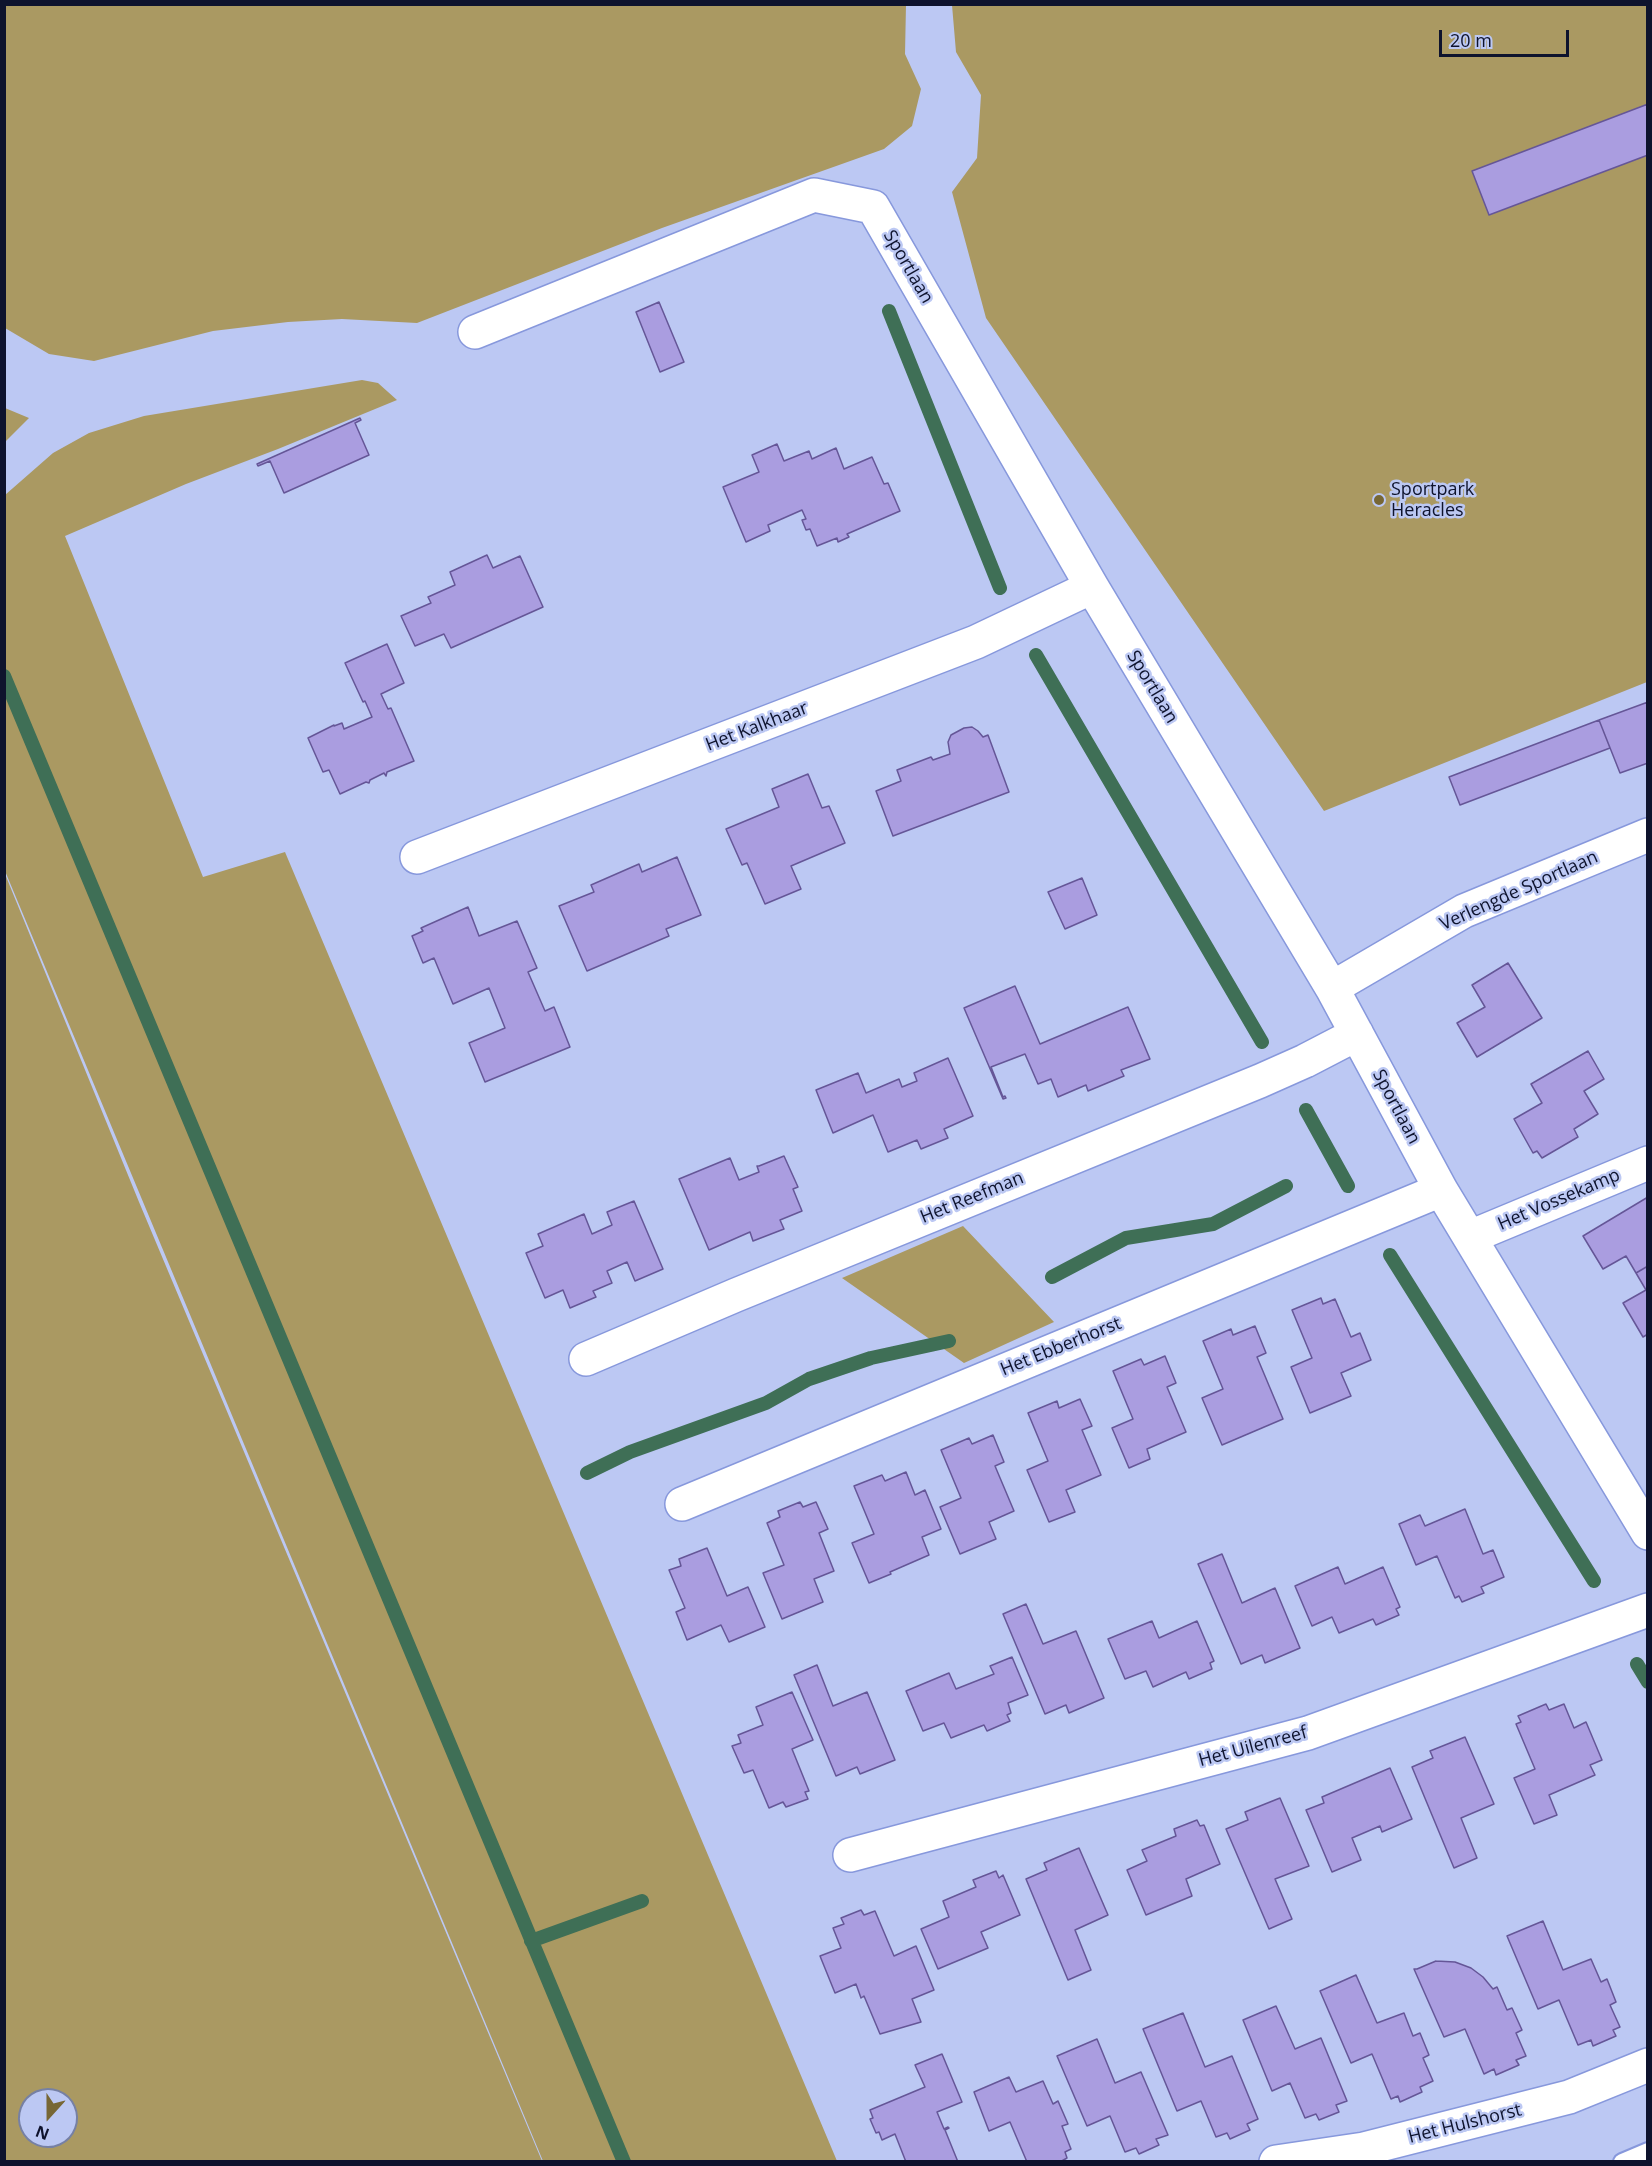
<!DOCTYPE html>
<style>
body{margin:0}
#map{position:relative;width:1652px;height:2166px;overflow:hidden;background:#bcc8f3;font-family:"Open Sans",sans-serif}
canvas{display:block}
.frame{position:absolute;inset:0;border:6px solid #0e132d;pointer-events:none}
.north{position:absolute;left:18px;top:2088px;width:60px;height:60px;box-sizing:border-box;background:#bcc8f3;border:2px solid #7680a4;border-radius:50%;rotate:201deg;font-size:16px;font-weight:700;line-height:24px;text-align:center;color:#0e132d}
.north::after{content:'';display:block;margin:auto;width:21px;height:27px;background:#776735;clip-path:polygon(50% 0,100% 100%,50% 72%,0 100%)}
.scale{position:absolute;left:1439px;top:30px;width:130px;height:27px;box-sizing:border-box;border:3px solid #0e132d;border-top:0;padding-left:8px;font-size:18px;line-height:21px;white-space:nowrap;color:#0e132d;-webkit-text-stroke:4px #bcc8f3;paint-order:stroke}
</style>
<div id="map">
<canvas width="1652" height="2166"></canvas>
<div class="frame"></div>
<div class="north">N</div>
<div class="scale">20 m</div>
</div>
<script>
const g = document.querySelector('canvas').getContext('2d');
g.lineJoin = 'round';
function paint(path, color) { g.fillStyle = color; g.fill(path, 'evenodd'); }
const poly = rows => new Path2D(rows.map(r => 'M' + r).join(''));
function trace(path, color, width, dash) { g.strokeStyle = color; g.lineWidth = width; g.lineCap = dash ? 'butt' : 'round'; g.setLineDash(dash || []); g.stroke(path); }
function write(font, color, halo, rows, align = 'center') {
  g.font = font + ' "Open Sans",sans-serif'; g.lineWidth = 5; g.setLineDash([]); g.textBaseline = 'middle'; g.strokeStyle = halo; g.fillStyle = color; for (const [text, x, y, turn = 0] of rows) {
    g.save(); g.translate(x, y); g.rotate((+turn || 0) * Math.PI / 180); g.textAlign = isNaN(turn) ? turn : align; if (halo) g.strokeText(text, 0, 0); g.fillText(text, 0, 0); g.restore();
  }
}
paint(poly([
 [5,4,906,5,905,54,921,89,912,126,884,149,662,228,417,323,342,319,288,322,213,331,94,361,49,354,5,328],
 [952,5,1647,5,1647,682,1324,811,986,318,952,192,977,158,981,95,956,52],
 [362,380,378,383,397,400,278,449,186,484,65,536,203,877,285,852,837,2161,543,2161,5,871,5,495,53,453,89,433,144,416],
 [5,408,29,418,5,442],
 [5,874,139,1202,542,2161,5,2161],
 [30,2100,66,2100,66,2136,30,2136],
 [963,1226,1054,1322,964,1363,842,1278]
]), '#aa9962');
trace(poly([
 [889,311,1000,588],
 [1036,655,1262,1042],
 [4,676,624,2162],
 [1306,1110,1348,1186],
 [1390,1255,1594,1581],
 [1052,1277,1126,1238,1213,1224,1286,1186],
 [587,1473,630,1452,766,1403,809,1379,871,1358,949,1341],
 [1637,1664,1648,1682],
 [531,1941,642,1901]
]), '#3f6f56', 14);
const building = poly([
 [1648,104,1648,155,1489,215,1472,171,1648,104],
 [659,302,684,362,660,372,636,312,659,302],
 [360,418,361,420,355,423,369,455,284,493,270,461,258,466,257,464,360,418],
 [777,444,784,461,809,451,812,459,836,448,844,469,872,457,884,484,888,483,900,511,847,534,849,537,838,542,837,538,817,546,810,529,806,530,802,520,806,519,802,510,768,525,770,531,746,542,723,487,759,472,752,455,777,444],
 [487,555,493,568,520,556,543,607,451,648,444,634,415,646,401,616,431,603,428,597,455,585,450,572,487,555],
 [387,644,404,683,381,694,388,709,391,708,414,761,387,772,386,776,384,773,370,780,369,783,366,782,340,794,329,770,323,772,308,738,334,725,334,726,342,723,344,729,372,717,365,701,363,702,345,663,387,644],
 [1648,702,1648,763,1620,773,1599,720,1648,702],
 [1599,720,1610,748,1460,805,1449,777,1599,720],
 [972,727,978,731,983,737,988,735,1009,792,893,836,876,791,901,781,897,770,931,757,933,760,950,754,948,742,951,735,964,728,972,727],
 [808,774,822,808,829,806,845,843,791,866,801,889,765,904,747,863,742,865,726,829,779,807,772,789,808,774],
 [677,857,701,915,666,929,669,936,587,971,559,906,594,892,591,885,639,864,642,872,677,857],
 [1082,878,1097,915,1065,929,1048,892,1082,878],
 [468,907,479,936,517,921,537,968,528,972,545,1011,554,1007,570,1047,485,1082,469,1043,505,1028,489,988,453,1004,434,958,423,963,412,936,423,931,421,928,468,907],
 [1508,963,1542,1018,1477,1057,1457,1023,1485,1007,1472,985,1508,963],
 [1015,986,1040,1044,1128,1007,1150,1059,1121,1070,1124,1076,1088,1091,1086,1085,1058,1097,1051,1079,1038,1084,1025,1054,991,1067,1003,1097,1005,1096,1006,1098,1003,1099,964,1008,1015,986],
 [1588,1051,1604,1079,1584,1091,1598,1114,1574,1129,1578,1137,1542,1158,1537,1151,1533,1153,1514,1119,1542,1103,1531,1084,1588,1051],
 [948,1058,973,1116,944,1129,948,1138,921,1149,917,1140,888,1152,873,1115,833,1133,816,1090,858,1073,866,1093,899,1079,902,1087,917,1081,914,1073,948,1058],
 [784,1156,798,1187,793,1189,802,1211,780,1220,784,1229,753,1241,750,1232,709,1250,679,1179,730,1158,739,1180,759,1172,757,1166,759,1166,784,1156],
 [1648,1197,1648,1266,1636,1273,1626,1256,1603,1269,1583,1236,1648,1197],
 [634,1201,663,1269,635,1281,627,1262,607,1271,612,1283,593,1291,596,1297,570,1308,563,1290,545,1298,526,1253,543,1246,538,1234,584,1214,592,1234,612,1225,607,1212,634,1201],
 [1648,1266,1648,1334,1643,1337,1623,1303,1646,1290,1636,1273,1648,1266],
 [1321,1298,1323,1304,1335,1299,1351,1337,1360,1333,1371,1360,1341,1373,1351,1396,1310,1413,1291,1367,1312,1358,1292,1310,1321,1298],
 [1255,1326,1266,1353,1257,1357,1283,1419,1222,1445,1202,1398,1223,1389,1203,1341,1231,1329,1233,1335,1255,1326],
 [1165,1356,1176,1383,1167,1387,1186,1432,1147,1449,1150,1459,1129,1468,1112,1428,1133,1419,1113,1371,1141,1359,1144,1365,1165,1356],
 [1080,1399,1092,1426,1082,1430,1101,1475,1066,1490,1075,1512,1049,1522,1027,1470,1048,1461,1028,1413,1057,1401,1059,1408,1080,1399],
 [993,1435,1004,1462,995,1466,1014,1511,989,1522,996,1539,960,1554,940,1507,961,1498,941,1450,969,1438,972,1444,993,1435],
 [906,1472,915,1495,925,1490,941,1529,922,1537,929,1555,890,1572,891,1574,869,1583,852,1543,874,1534,854,1486,882,1475,885,1481,906,1472],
 [800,1502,803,1507,816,1502,828,1529,819,1533,834,1571,814,1579,823,1602,782,1619,763,1573,784,1565,767,1523,780,1517,778,1511,800,1502],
 [1465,1509,1483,1554,1493,1550,1504,1577,1481,1587,1484,1593,1462,1602,1459,1596,1455,1598,1437,1556,1416,1565,1399,1524,1420,1515,1425,1526,1465,1509],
 [707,1548,727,1596,748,1587,765,1627,729,1642,721,1625,687,1640,676,1612,685,1608,669,1570,681,1566,679,1559,707,1548],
 [1222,1554,1242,1603,1275,1588,1300,1648,1265,1663,1262,1655,1241,1664,1198,1564,1222,1554],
 [1338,1567,1345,1584,1383,1567,1400,1607,1396,1609,1399,1615,1376,1625,1373,1619,1339,1633,1332,1617,1312,1626,1295,1586,1338,1567],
 [1026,1604,1043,1644,1076,1631,1104,1698,1069,1713,1066,1705,1045,1714,1003,1614,1026,1604],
 [1152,1621,1159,1638,1197,1621,1214,1661,1210,1663,1212,1669,1189,1679,1186,1672,1153,1687,1146,1671,1125,1679,1108,1639,1152,1621],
 [1012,1657,1028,1695,1008,1703,1011,1713,1007,1715,1010,1721,987,1731,984,1725,951,1738,944,1723,923,1731,906,1691,949,1673,956,1689,994,1674,990,1666,1012,1657],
 [817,1665,833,1706,867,1692,895,1760,860,1774,857,1767,836,1776,794,1675,817,1665],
 [792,1692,813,1740,792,1749,809,1791,805,1792,808,1799,786,1807,783,1802,769,1808,753,1770,744,1773,732,1746,741,1743,738,1735,763,1725,756,1707,792,1692],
 [1546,1704,1549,1710,1564,1704,1574,1728,1586,1722,1602,1760,1590,1765,1595,1775,1549,1795,1557,1815,1534,1824,1514,1778,1535,1769,1516,1724,1521,1722,1518,1716,1546,1704],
 [1465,1737,1494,1804,1461,1818,1477,1858,1454,1868,1412,1767,1433,1758,1430,1751,1465,1737],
 [1390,1768,1412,1819,1382,1832,1380,1826,1352,1838,1361,1860,1332,1872,1306,1810,1324,1803,1322,1797,1390,1768],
 [1280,1798,1309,1866,1275,1879,1292,1919,1269,1929,1226,1829,1248,1820,1245,1812,1280,1798],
 [1197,1820,1200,1826,1204,1825,1220,1864,1186,1879,1192,1896,1146,1915,1127,1870,1147,1861,1142,1850,1176,1836,1174,1829,1197,1820],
 [1079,1848,1108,1915,1075,1930,1091,1970,1068,1980,1026,1879,1047,1870,1044,1863,1079,1848],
 [996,1871,999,1878,1003,1875,1020,1915,981,1932,988,1948,938,1969,921,1929,949,1917,943,1901,976,1887,973,1880,996,1871],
 [861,1910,864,1915,875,1911,894,1956,916,1946,934,1990,912,1999,921,2022,880,2034,864,1996,861,1998,856,1984,835,1993,820,1956,841,1948,833,1928,844,1924,841,1918,861,1910],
 [1543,1921,1563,1970,1591,1959,1601,1982,1607,1979,1616,2002,1610,2005,1620,2027,1613,2030,1616,2036,1593,2046,1591,2040,1578,2045,1559,2000,1538,2009,1507,1936,1543,1921],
 [1436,1961,1455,1962,1471,1968,1483,1977,1493,1989,1497,1987,1507,2010,1512,2008,1522,2030,1516,2033,1526,2056,1516,2060,1519,2065,1496,2075,1494,2069,1484,2074,1465,2029,1444,2037,1414,1969,1417,1969,1436,1961],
 [1356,1975,1377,2023,1404,2013,1413,2036,1420,2033,1429,2055,1423,2058,1433,2081,1420,2087,1422,2092,1400,2102,1398,2096,1391,2099,1372,2054,1351,2063,1320,1991,1356,1975],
 [1276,2006,1295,2049,1321,2038,1347,2101,1336,2105,1339,2112,1319,2120,1316,2114,1305,2118,1290,2083,1272,2091,1243,2020,1276,2006],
 [1183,2013,1205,2067,1232,2056,1258,2119,1247,2124,1250,2130,1230,2139,1227,2133,1216,2137,1201,2101,1177,2111,1143,2029,1183,2013],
 [1097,2039,1115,2083,1141,2072,1168,2135,1156,2139,1159,2145,1139,2154,1136,2148,1125,2152,1110,2116,1087,2126,1057,2056,1097,2039],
 [942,2054,962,2102,937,2112,944,2129,948,2127,949,2128,945,2130,958,2162,906,2162,895,2134,882,2140,879,2132,876,2133,870,2119,873,2118,870,2110,925,2087,915,2065,942,2054],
 [1009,2077,1016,2092,1043,2081,1053,2104,1058,2101,1068,2124,1062,2126,1071,2149,1065,2152,1067,2158,1060,2162,1027,2162,1010,2122,989,2131,974,2092,1009,2077]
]);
paint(building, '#aa9de0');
trace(building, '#655697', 1.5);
const service = poly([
 [1622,2162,1648,2151]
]);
const minor = poly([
 [475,332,814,195,873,207,1092,587,1332,988,1441,1190,1648,1533],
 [417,857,976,642,1092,587],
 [1332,988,1464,911,1648,835],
 [1470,1237,1648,1163],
 [586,1359,736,1295,1260,1081,1305,1061,1357,1034],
 [682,1504,1441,1190],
 [850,1855,1308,1733,1648,1610],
 [1276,2162,1364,2149,1569,2097,1648,2065]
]);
trace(service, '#8798dc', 20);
trace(minor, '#8798dc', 36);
trace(service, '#fff', 16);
trace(minor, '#fff', 33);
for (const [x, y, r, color] of [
 [1379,500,6,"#776735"]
]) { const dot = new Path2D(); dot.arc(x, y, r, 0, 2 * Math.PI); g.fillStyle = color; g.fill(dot); trace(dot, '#bcc8f3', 2); }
write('18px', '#0e132d', '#bcc8f3', [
 ["Sportlaan",908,267,60],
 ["Sportlaan",1152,687,59],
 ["Het Kalkhaar",757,727,-21],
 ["Verlengde Sportlaan",1519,891,-24],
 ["Sportlaan",1396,1107,62],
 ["Het Reefman",972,1198,-22],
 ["Het Vossekamp",1559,1200,-23],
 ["Het Ebberhorst",1061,1347,-22],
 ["Het Uilenreef",1253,1747,-15],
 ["Het Hulshorst",1465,2124,-14]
]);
write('18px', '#0e132d', '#bcc8f3', [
 ["Sportpark",1391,490],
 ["Heracles",1391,511]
], 'left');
</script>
